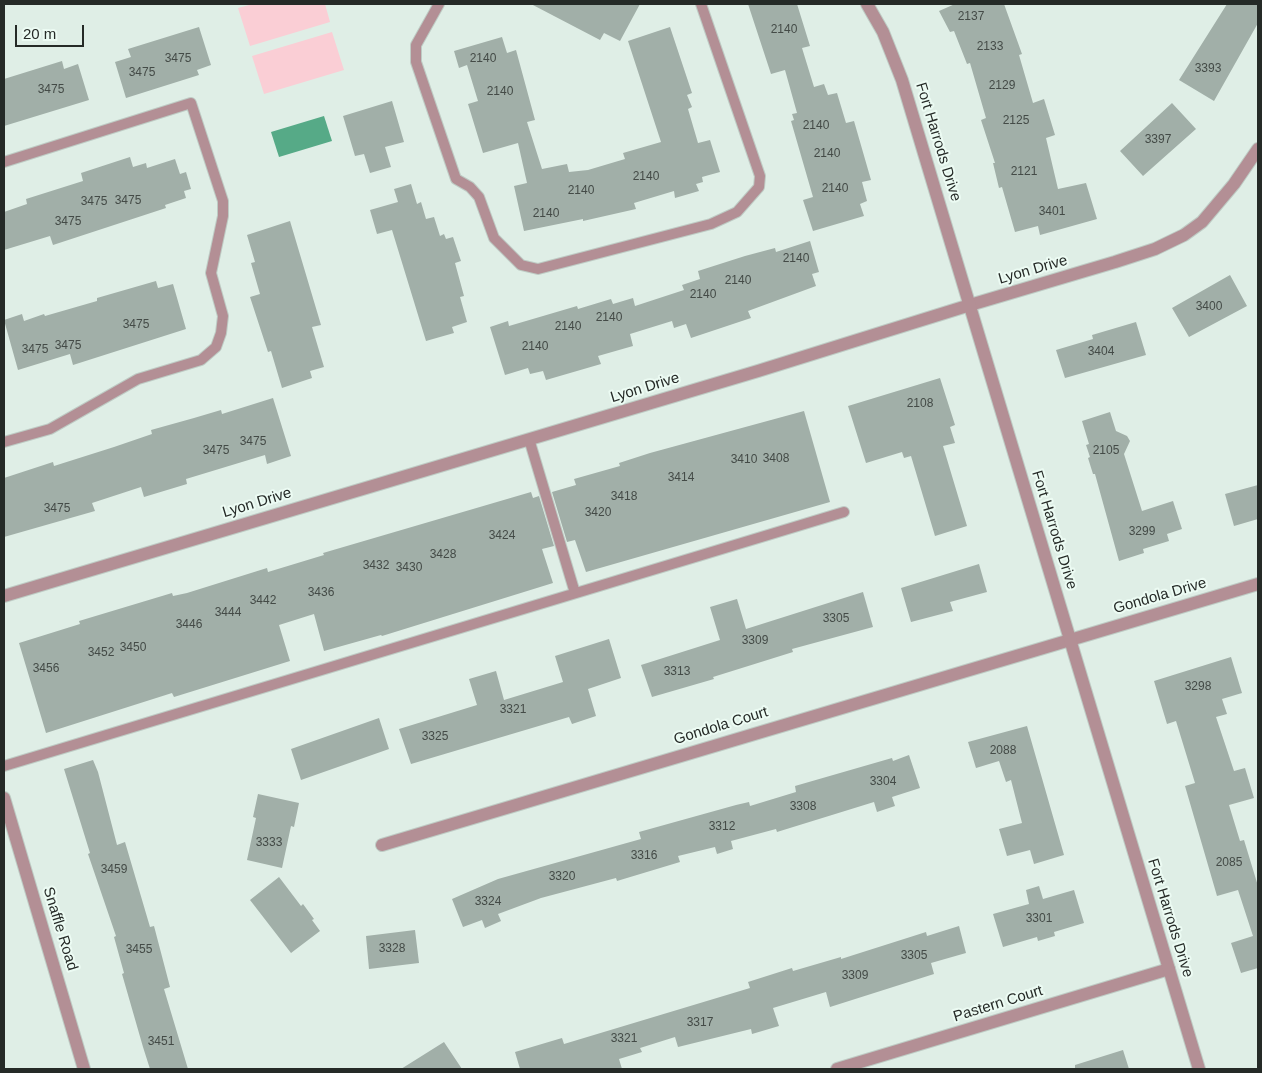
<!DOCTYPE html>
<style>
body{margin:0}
#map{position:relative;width:1262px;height:1073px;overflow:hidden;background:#dfeee6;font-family:Arial,sans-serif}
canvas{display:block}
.frame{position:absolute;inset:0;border:5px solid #252a27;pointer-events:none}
.scale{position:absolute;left:15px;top:25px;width:69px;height:22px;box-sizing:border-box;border:2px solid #252a27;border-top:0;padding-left:6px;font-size:15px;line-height:18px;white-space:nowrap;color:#252a27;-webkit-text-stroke:4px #ecfbf3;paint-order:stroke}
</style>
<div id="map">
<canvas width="1262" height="1073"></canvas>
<div class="frame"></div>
<div class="scale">20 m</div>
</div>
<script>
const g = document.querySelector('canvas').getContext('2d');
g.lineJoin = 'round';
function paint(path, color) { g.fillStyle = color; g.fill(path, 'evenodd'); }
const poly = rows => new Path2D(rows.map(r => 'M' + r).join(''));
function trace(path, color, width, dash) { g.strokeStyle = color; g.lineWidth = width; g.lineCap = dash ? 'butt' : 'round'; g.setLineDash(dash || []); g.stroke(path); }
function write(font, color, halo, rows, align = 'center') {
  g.font = font + ' Arial,sans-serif'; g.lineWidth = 4; g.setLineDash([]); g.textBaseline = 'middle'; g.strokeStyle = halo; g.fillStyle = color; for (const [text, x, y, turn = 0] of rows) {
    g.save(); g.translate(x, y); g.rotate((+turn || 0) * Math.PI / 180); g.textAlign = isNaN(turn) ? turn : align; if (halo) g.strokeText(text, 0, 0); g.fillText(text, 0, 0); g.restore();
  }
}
paint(poly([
 [253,4,325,4,330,22,250,46,238,8],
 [332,32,344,70,264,94,252,56]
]), '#faced5');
paint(poly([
 [324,116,332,141,279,157,271,132]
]), '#56aa87');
paint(poly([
 [531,4,640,4,620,41,604,33,600,40],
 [748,4,797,4,810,46,802,48,814,87,824,84,828,95,837,93,846,123,854,121,871,180,862,182,867,201,860,204,864,216,813,231,803,200,813,197,791,121,794,120,792,114,797,113,785,70,771,74],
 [955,4,1004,4,1022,54,1019,55,1033,103,1044,99,1055,135,1046,138,1058,189,1086,183,1097,219,1040,235,1038,226,1015,232,1002,187,999,188,993,163,995,163,981,120,986,118,970,63,967,64,954,31,950,32,939,11],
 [1227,4,1258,4,1258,23,1214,101,1179,80],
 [199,27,211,65,197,70,199,75,126,98,115,62,131,57,128,49],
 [670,27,692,93,687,95,692,107,688,109,698,143,710,140,720,172,702,177,703,182,696,184,699,191,675,198,674,191,634,203,636,209,583,221,583,219,524,231,514,186,527,183,518,143,483,153,468,104,478,101,467,65,459,68,454,51,502,37,507,53,516,50,535,120,527,122,542,169,567,164,569,172,588,170,625,159,623,153,661,142,628,41],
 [62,61,64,69,78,64,89,100,4,126,4,79],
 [392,101,404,142,385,147,391,167,370,173,364,154,355,156,343,116],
 [1172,103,1196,129,1143,176,1120,151],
 [130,157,133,167,146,163,147,168,175,159,180,174,186,172,191,189,184,191,186,198,165,205,166,208,53,245,50,236,4,250,4,212,27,204,26,199,83,181,81,173],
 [411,184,417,204,421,202,426,219,434,217,440,236,444,234,446,239,453,237,461,261,455,263,464,296,460,297,467,322,452,327,454,333,426,341,392,230,377,234,370,210,398,202,394,189],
 [290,221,321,325,312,327,324,367,310,371,312,378,282,388,271,351,268,352,250,297,260,294,251,263,255,262,247,235],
 [810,241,819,272,812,274,816,286,748,311,751,318,691,338,686,324,674,328,672,321,630,334,633,346,598,356,601,364,546,380,543,371,530,374,528,368,505,375,490,327,508,321,509,326,577,306,578,309,611,299,613,304,633,298,635,306,684,290,682,285,700,279,698,271,745,256,775,248,776,252],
 [1230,275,1247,306,1189,337,1172,308],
 [156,281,158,288,173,284,186,329,73,365,70,354,18,370,4,320,22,314,24,321,44,314,45,316,97,301,97,298],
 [1136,322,1146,355,1065,378,1056,350,1093,339,1092,335],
 [940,378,955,425,950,427,955,443,943,446,967,526,935,536,911,456,904,458,902,452,866,463,848,406],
 [273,398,291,456,267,464,265,455,186,479,187,484,144,497,141,487,92,503,95,511,4,537,4,478,53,462,54,466,114,447,152,434,151,430,194,418,221,410,222,414],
 [804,411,830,502,586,572,575,540,567,542,552,492,576,485,574,479,620,466,619,463,650,453],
 [1110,412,1116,431,1127,436,1130,441,1124,454,1142,511,1173,501,1182,529,1167,534,1169,541,1143,549,1144,553,1119,561,1095,474,1093,474,1088,458,1090,457,1086,445,1089,444,1082,421],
 [1258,485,1258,519,1234,526,1225,494],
 [531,492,533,498,539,496,554,546,542,549,553,583,382,636,381,635,324,651,314,614,279,625,290,661,174,697,172,693,46,733,19,643,80,624,79,621,172,593,173,596,187,593,267,568,268,572,324,555,323,553],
 [979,564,987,592,950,602,953,611,911,622,901,588],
 [863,592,873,627,792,649,793,652,713,677,714,679,652,697,641,665,720,640,710,607,737,599,746,629],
 [609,639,621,678,588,689,596,716,572,724,569,717,411,764,399,729,477,705,469,679,496,671,504,700,563,682,555,656],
 [1231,657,1242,693,1222,699,1227,714,1216,717,1234,771,1245,768,1254,798,1229,805,1240,841,1244,840,1258,886,1258,968,1241,973,1231,943,1253,936,1238,890,1217,896,1185,786,1195,783,1176,721,1167,724,1154,681],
 [379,718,389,749,301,780,291,749],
 [1027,726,1064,855,1034,864,1030,850,1007,856,999,829,1022,823,1011,780,1006,782,999,761,976,768,968,742],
 [909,755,920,788,892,797,895,806,877,812,874,802,777,832,776,829,731,841,733,849,717,854,715,847,678,856,680,862,617,881,616,878,541,898,498,914,501,921,485,928,482,920,463,927,452,899,498,879,641,839,639,832,736,805,749,802,750,806,796,792,795,786,892,758,893,761],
 [93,760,98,772,117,845,125,842,150,927,154,926,170,987,164,989,188,1069,150,1069,143,1047,122,974,124,973,114,937,116,936,88,854,90,853,64,769],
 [258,794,299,803,294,827,291,826,282,868,247,860,256,818,253,817],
 [279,877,301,906,303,904,314,919,312,920,320,931,291,953,250,900],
 [1039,886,1043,899,1074,890,1084,923,1054,932,1055,936,1038,941,1037,937,1003,947,993,914,1029,904,1026,890],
 [959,926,966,953,931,963,934,974,830,1007,826,992,773,1008,779,1026,752,1034,751,1029,678,1047,675,1037,640,1048,642,1052,619,1059,622,1069,520,1069,515,1052,562,1038,564,1044,750,988,748,982,792,968,793,971,841,957,841,959,926,932,927,936],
 [415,930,419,963,369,969,366,936],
 [444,1042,462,1069,401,1069],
 [1123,1050,1129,1069,1075,1069,1075,1065]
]), '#a1afa8');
const service = poly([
 [439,4,416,45,416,62,456,179,470,187,479,197,494,238,521,265,538,269,711,224,737,212,759,187,760,176,701,4],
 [4,162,191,103,223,201,223,216,211,273,223,316,221,333,216,347,201,360,138,379,50,429,4,442],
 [529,439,575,593],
 [4,766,844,512]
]);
const minor = poly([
 [970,305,1115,262,1155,249,1184,235,1202,222,1234,184,1258,149],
 [4,798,84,1069],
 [382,845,1258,584],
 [837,1069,1169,969]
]);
const tertiary = poly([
 [867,4,883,32,902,80,1199,1069],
 [4,596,758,371,970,305]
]);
trace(service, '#becbc4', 12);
trace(minor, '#becbc4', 14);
trace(tertiary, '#becbc4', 14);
trace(service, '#b38f95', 10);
trace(minor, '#b38f95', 12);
trace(tertiary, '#b38f95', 12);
write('12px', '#444b47', null, [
 ["2137",971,17],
 ["2140",784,30],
 ["2133",990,47],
 ["3475",178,59],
 ["2140",483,59],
 ["3393",1208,69],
 ["3475",142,73],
 ["2129",1002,86],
 ["3475",51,90],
 ["2140",500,92],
 ["2125",1016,121],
 ["2140",816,126],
 ["3397",1158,140],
 ["2140",827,154],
 ["2121",1024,172],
 ["2140",646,177],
 ["2140",835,189],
 ["2140",581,191],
 ["3475",128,201],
 ["3475",94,202],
 ["3401",1052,212],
 ["2140",546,214],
 ["3475",68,222],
 ["2140",796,259],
 ["2140",738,281],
 ["2140",703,295],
 ["3400",1209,307],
 ["2140",609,318],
 ["3475",136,325],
 ["2140",568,327],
 ["3475",68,346],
 ["2140",535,347],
 ["3475",35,350],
 ["3404",1101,352],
 ["2108",920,404],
 ["3475",253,442],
 ["3475",216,451],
 ["2105",1106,451],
 ["3408",776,459],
 ["3410",744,460],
 ["3414",681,478],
 ["3418",624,497],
 ["3475",57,509],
 ["3420",598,513],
 ["3299",1142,532],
 ["3424",502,536],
 ["3428",443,555],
 ["3432",376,566],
 ["3430",409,568],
 ["3436",321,593],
 ["3442",263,601],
 ["3444",228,613],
 ["3305",836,619],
 ["3446",189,625],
 ["3309",755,641],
 ["3450",133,648],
 ["3452",101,653],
 ["3456",46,669],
 ["3313",677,672],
 ["3298",1198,687],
 ["3321",513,710],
 ["3325",435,737],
 ["2088",1003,751],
 ["3304",883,782],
 ["3308",803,807],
 ["3312",722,827],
 ["3333",269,843],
 ["3316",644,856],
 ["2085",1229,863],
 ["3459",114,870],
 ["3320",562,877],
 ["3324",488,902],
 ["3301",1039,919],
 ["3328",392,949],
 ["3455",139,950],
 ["3305",914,956],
 ["3309",855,976],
 ["3317",700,1023],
 ["3321",624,1039],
 ["3451",161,1042]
]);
write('15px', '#252a27', '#ecfbf3', [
 ["Fort Harrods Drive",938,142,73],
 ["Lyon Drive",1033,270,-16],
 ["Lyon Drive",645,388,-17],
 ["Lyon Drive",257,503,-17],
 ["Fort Harrods Drive",1054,530,73],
 ["Gondola Drive",1160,596,-16],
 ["Gondola Court",721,726,-17],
 ["Fort Harrods Drive",1170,918,73],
 ["Snaffle Road",60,929,73],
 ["Pastern Court",998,1004,-17]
]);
</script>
